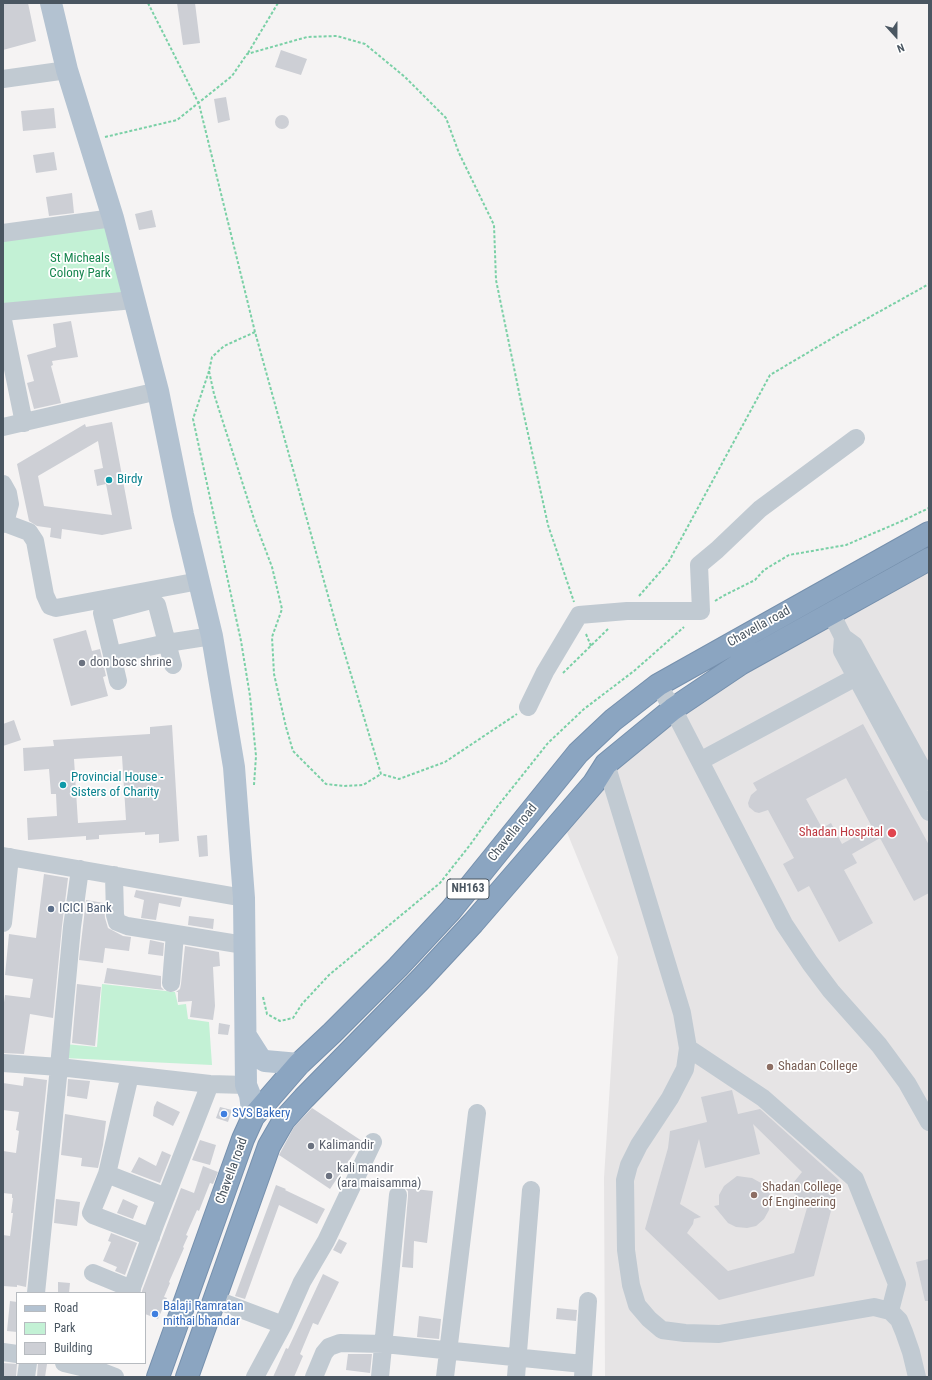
<!DOCTYPE html>
<style>
body{margin:0}
#map{position:relative;width:932px;height:1380px;overflow:hidden;background:#f5f3f3;font-family:"Roboto Condensed",sans-serif}
canvas{display:block}
.frame{position:absolute;inset:0;border:4px solid #4a5661;pointer-events:none}
.legend{position:absolute;left:16px;top:1292px;width:130px;height:72px;box-sizing:border-box;background:#fff;border:1px solid #b7bbc0;margin:0;padding:5px 7px;list-style:none;font-size:12px;color:#4a5661}
.legend li{display:flex;align-items:center;gap:8px;height:20px}
.legend b{width:20px;border:1px solid #b7bbc0}
.north{position:absolute;left:876px;top:16px;width:40px;height:40px;-webkit-text-stroke:3px #fff;paint-order:stroke;rotate:159deg;font-size:11px;font-weight:700;line-height:16px;text-align:center;color:#4a5661}
.north::after{content:'';display:block;margin:auto;width:14px;height:18px;background:#4a5661;clip-path:polygon(50% 0,100% 100%,50% 72%,0 100%)}
</style>
<div id="map">
<canvas width="932" height="1380"></canvas>
<div class="frame"></div>
<ul class="legend">
<li><b style="height:5px;background:#b3c2d1"></b>Road</li>
<li><b style="height:11px;background:#c3f1d5"></b>Park</li>
<li><b style="height:11px;background:#cdcfd5"></b>Building</li>
</ul>
<div class="north">N</div>
</div>
<script>
const g = document.querySelector('canvas').getContext('2d');
g.lineJoin = 'round';
function paint(path, color) { g.fillStyle = color; g.fill(path, 'evenodd'); }
const poly = rows => new Path2D(rows.map(r => 'M' + r).join(''));
function trace(path, color, width, dash) { g.strokeStyle = color; g.lineWidth = width; g.lineCap = dash ? 'butt' : 'round'; g.setLineDash(dash || []); g.stroke(path); }
function write(font, color, halo, rows, align = 'center') {
  g.font = font + ' "Roboto Condensed",sans-serif'; g.lineWidth = 3.5; g.setLineDash([]); g.textBaseline = 'middle'; g.strokeStyle = halo; g.fillStyle = color; for (const [text, x, y, turn = 0] of rows) {
    g.save(); g.translate(x, y); g.rotate((+turn || 0) * Math.PI / 180); g.textAlign = isNaN(turn) ? turn : align; if (halo) g.strokeText(text, 0, 0); g.fillText(text, 0, 0); g.restore();
  }
}
paint(poly([
 [929,568,929,1377,605,1377,604,1178,618,957,564,825,620,762,699,700]
]), '#e6e4e5');
paint(poly([
 [109,221,128,303,3,314,3,235],
 [102,984,175,992,178,1005,186,1004,188,1019,209,1022,212,1065,64,1058,65,1044,97,1047]
]), '#c3f1d5');
paint(poly([
 [3,3,28,3,36,41,3,50],
 [177,3,195,3,200,43,183,45],
 [281,50,307,59,301,75,275,67],
 [226,97,230,120,218,123,214,99],
 [54,108,56,128,23,131,21,111],
 '275 122a7 7 0 1 1 14 0a7 7 0 1 1-14 0Z',
 [54,152,57,170,36,173,33,155],
 [72,193,74,213,49,216,46,197],
 [152,210,156,227,139,230,135,214],
 [71,321,78,357,52,361,53,365,51,366,61,403,34,409,27,383,34,381,27,355,56,347,53,324],
 [112,422,132,529,102,535,62,529,61,539,50,537,51,528,37,526,29,521,17,464,85,424,86,427],
 [98,441,103,468,94,470,97,486,106,484,112,515,44,506,38,476],
 [86,630,92,651,100,649,106,676,103,677,108,696,71,706,53,639],
 [14,720,21,740,3,746,3,724],
 [863,724,929,845,929,893,914,901,880,838,852,854,857,863,844,870,873,923,839,942,809,886,798,892,783,864,794,858,768,810,759,813,755,812,749,807,748,803,751,795,757,790,753,783],
 [846,778,872,827,842,844,831,823,822,828,806,799],
 [172,725,179,841,159,843,159,834,145,835,145,832,99,835,99,839,86,840,86,836,28,840,27,818,57,816,56,794,51,794,49,769,24,771,23,748,54,746,53,740,150,734,150,727],
 [122,756,126,820,78,823,74,759],
 [207,835,208,856,199,857,197,836],
 [44,874,68,878,62,926,53,1018,30,1014,24,1054,3,1053,3,1010,5,995,30,998,33,979,5,975,9,934,36,938],
 [136,890,182,898,180,907,159,903,156,920,141,918,144,900,134,897],
 [86,900,104,903,105,918,108,928,123,936,131,937,129,951,105,948,103,963,79,960],
 [189,916,214,919,213,929,188,925],
 [150,940,164,943,163,956,148,954],
 [185,946,219,952,220,966,213,967,215,1006,213,1020,190,1017,192,1001,178,1002,178,992,176,992,180,989,181,984],
 [107,968,161,976,161,987,164,990,104,983],
 [77,984,101,987,95,1046,72,1043],
 [219,1023,230,1025,228,1035,218,1034],
 [24,1077,47,1080,26,1287,17,1285,17,1287,3,1286,3,1235,10,1236,13,1213,11,1213,13,1198,12,1198,12,1194,3,1193,3,1151,16,1153,19,1131,16,1130,19,1112,3,1110,3,1083,23,1086],
 [68,1079,90,1081,87,1099,67,1096],
 [732,1090,738,1114,760,1109,839,1180,814,1276,719,1300,645,1229,668,1148,670,1131,707,1122,701,1097],
 [753,1124,802,1172,794,1182,791,1191,799,1197,809,1201,794,1253,728,1271,687,1233,693,1224,694,1219,701,1217,680,1204,699,1139,705,1168,760,1154],
 [157,1101,180,1112,173,1126,153,1116,154,1107],
 [220,1107,232,1110,228,1122,216,1118],
 [312,1108,362,1141,330,1189,279,1155,294,1127],
 [65,1114,106,1121,103,1145,98,1168,81,1166,82,1158,61,1155],
 [200,1140,216,1145,210,1165,192,1160],
 [162,1151,171,1155,160,1183,131,1172,139,1157,156,1166],
 [203,1166,218,1172,213,1184,210,1183,199,1211,197,1210,186,1235,188,1236,183,1247,184,1248,169,1282,170,1283,164,1297,167,1298,158,1319,145,1314,145,1293,142,1293,142,1291,181,1188,194,1193],
 [737,1176,752,1178,761,1183,774,1199,770,1200,769,1210,764,1219,756,1226,747,1228,736,1227,728,1223,714,1206,719,1205,719,1195,724,1186],
 [276,1185,286,1189,285,1190,325,1209,317,1224,279,1205,245,1299,235,1296],
 [405,1188,433,1191,427,1243,414,1241,413,1268,402,1267,408,1196,408,1191],
 [56,1199,80,1202,77,1226,54,1223],
 [123,1199,138,1206,133,1219,117,1213],
 [111,1233,137,1243,125,1275,115,1271,117,1267,103,1261,111,1242,108,1241],
 [339,1239,347,1243,341,1254,333,1250],
 [929,1259,929,1301,925,1301,916,1262],
 [323,1274,339,1282,318,1325,313,1323,300,1354,303,1356,294,1377,273,1377,286,1348,288,1349],
 [58,1282,70,1283,69,1293,58,1293],
 [10,1301,17,1302,17,1332,7,1331],
 [557,1308,577,1310,576,1321,556,1319],
 [419,1316,441,1319,439,1339,417,1337],
 [348,1354,372,1354,370,1373,346,1370],
 [3,1363,17,1364,16,1377,3,1377],
 [38,1363,47,1364,45,1377,37,1377]
]), '#cdcfd5');
const highway = poly([
 [158,1377,243,1139,253,1117,299,1064,332,1033,398,967,451,910,578,753,613,720,658,685,929,533],
 [187,1377,269,1146,284,1120,304,1098,420,980,473,923,594,783,606,764,673,709,740,664,929,559]
]);
trace(highway, '#7690ad', 24);
trace(poly([
 [148,3,199,104,255,332,337,628,381,774,399,779,445,762,517,714],
 [248,53,278,3],
 [105,137,177,120,232,76,247,54,307,37,337,36,365,44,405,77,446,118,459,153,494,225,496,280,520,397,548,525,574,602],
 [255,332,224,346,212,357,209,371,214,394,255,522,272,567,282,609,272,637,274,674,286,727,293,751,326,784,344,786,363,785,381,774],
 [209,371,193,419,241,641,250,696,256,756,254,785],
 [639,596,668,563,770,375,841,333,929,284],
 [715,601,723,596,755,580,764,570,789,555,846,545,902,521,929,508],
 [586,634,591,646],
 [563,673,609,628],
 [263,997,267,1014,280,1021,293,1018,302,1004,329,975,440,883,470,845,497,807,548,743,584,709,634,671,684,627]
]), '#7ad0a6', 2, [3, 2]);
trace(poly([
 [3,79,67,70],
 [3,233,113,218],
 [3,312,134,300],
 [3,320,24,423],
 [3,427,158,391],
 [3,484,8,493,10,504,5,523],
 [3,524,5,523,29,532,35,541,45,595,50,606,56,608,199,581],
 [151,600,157,605,167,643,112,655,102,613,151,600],
 [831,613,843,637,854,645,929,781],
 [843,637,842,651,929,812],
 [112,655,118,681],
 [173,665,167,643,212,636],
 [658,685,673,709,784,924,810,963,831,991,879,1045,907,1083,929,1122],
 [528,707,545,672,579,615,627,611,701,611,699,565,717,550,760,509,856,438],
 [700,761,856,677],
 [606,764,682,1013,688,1048,685,1069,670,1098,639,1145,629,1165,625,1180,626,1250,631,1285,637,1305,649,1319,662,1330,685,1333,719,1334,874,1307,890,1311,899,1320,904,1332,911,1352,917,1377],
 [3,856,244,898],
 [114,875,115,915,117,922,127,926,244,945],
 [3,923,10,857],
 [171,983,175,934],
 [688,1048,763,1098,855,1179,897,1284,890,1311],
 [3,1063,59,1067,210,1084,246,1085],
 [130,1075,107,1174,91,1213,93,1215,151,1237],
 [107,1174,166,1197],
 [93,1273,132,1289],
 [36,1293,59,1067,72,927,80,869],
 [130,1293,155,1225,210,1084],
 [214,1299,283,1325,302,1282,326,1241,373,1142],
 [3,1352,17,1354],
 [64,1363,102,1372,115,1377],
 [26,1377,28,1363],
 [255,1377,283,1325],
 [314,1377,324,1353,329,1347,340,1343,384,1344,583,1364],
 [380,1377,398,1195],
 [445,1377,477,1113],
 [516,1377,531,1190],
 [583,1377,588,1301]
]), '#c1cad2', 18);
trace(poly([
 [51,3,67,70,113,218,158,391,183,515,212,636,234,767,244,898,246,1085,250,1095,253,1117],
 [246,1036,260,1058,265,1061,299,1064]
]), '#b3c2d1', 22);
trace(highway, '#8ba5c1', 22);
for (const [x, y, r, color] of [
 [109,480,4,"#0f9aa8"],
 [82,663,4,"#6b7280"],
 [63,785,4,"#0f9aa8"],
 [892,833,5,"#e0444e"],
 [51,909,4,"#5c6f8a"],
 [770,1067,4,"#8d6e63"],
 [224,1114,4,"#3f7fe0"],
 [311,1146,4,"#6b7280"],
 [329,1176,4,"#6b7280"],
 [754,1195,4,"#8d6e63"],
 [155,1314,4,"#3f7fe0"]
]) { const dot = new Path2D(); dot.arc(x, y, r, 0, 2 * Math.PI); g.fillStyle = color; g.fill(dot); trace(dot, '#fff', 1.5); }
for (const [x, y, w] of [
 [468,889,42]
]) { const box = new Path2D(); box.roundRect(x - w / 2, y - 10, w, 20, 3); g.fillStyle = '#fff'; g.fill(box); trace(box, '#4a5661', 1); }
write('bold 12px', '#4a5661', null, [
 ["NH163",468,889]
]);
write('13px', '#17864f', '#fff', [
 ["St Micheals",80,259],
 ["Colony Park",80,274]
]);
write('13px', '#0d838f', '#fff', [
 ["Birdy",117,480],
 ["Provincial House -",71,778],
 ["Sisters of Charity",71,793]
], 'left');
write('13px', '#4a5661', '#fff', [
 ["Chavella road",759,627,-29],
 ["Chavella road",513,833,-51],
 ["Chavella road",232,1171,-70]
]);
write('13px', '#5b616d', '#fff', [
 ["don bosc shrine",90,663],
 ["Kalimandir",319,1146],
 ["kali mandir",337,1169],
 ["(ara maisamma)",337,1184]
], 'left');
write('13px', '#be3a42', '#fff', [
 ["Shadan Hospital",883,833]
], 'right');
write('13px', '#4e5e75', '#fff', [
 ["ICICI Bank",59,909]
], 'left');
write('13px', '#785e54', '#fff', [
 ["Shadan College",778,1067],
 ["Shadan College",762,1188],
 ["of Engineering",762,1203]
], 'left');
write('13px', '#366cbe', '#fff', [
 ["SVS Bakery",232,1114],
 ["Balaji Ramratan",163,1307],
 ["mithai bhandar",163,1322]
], 'left');
</script>
